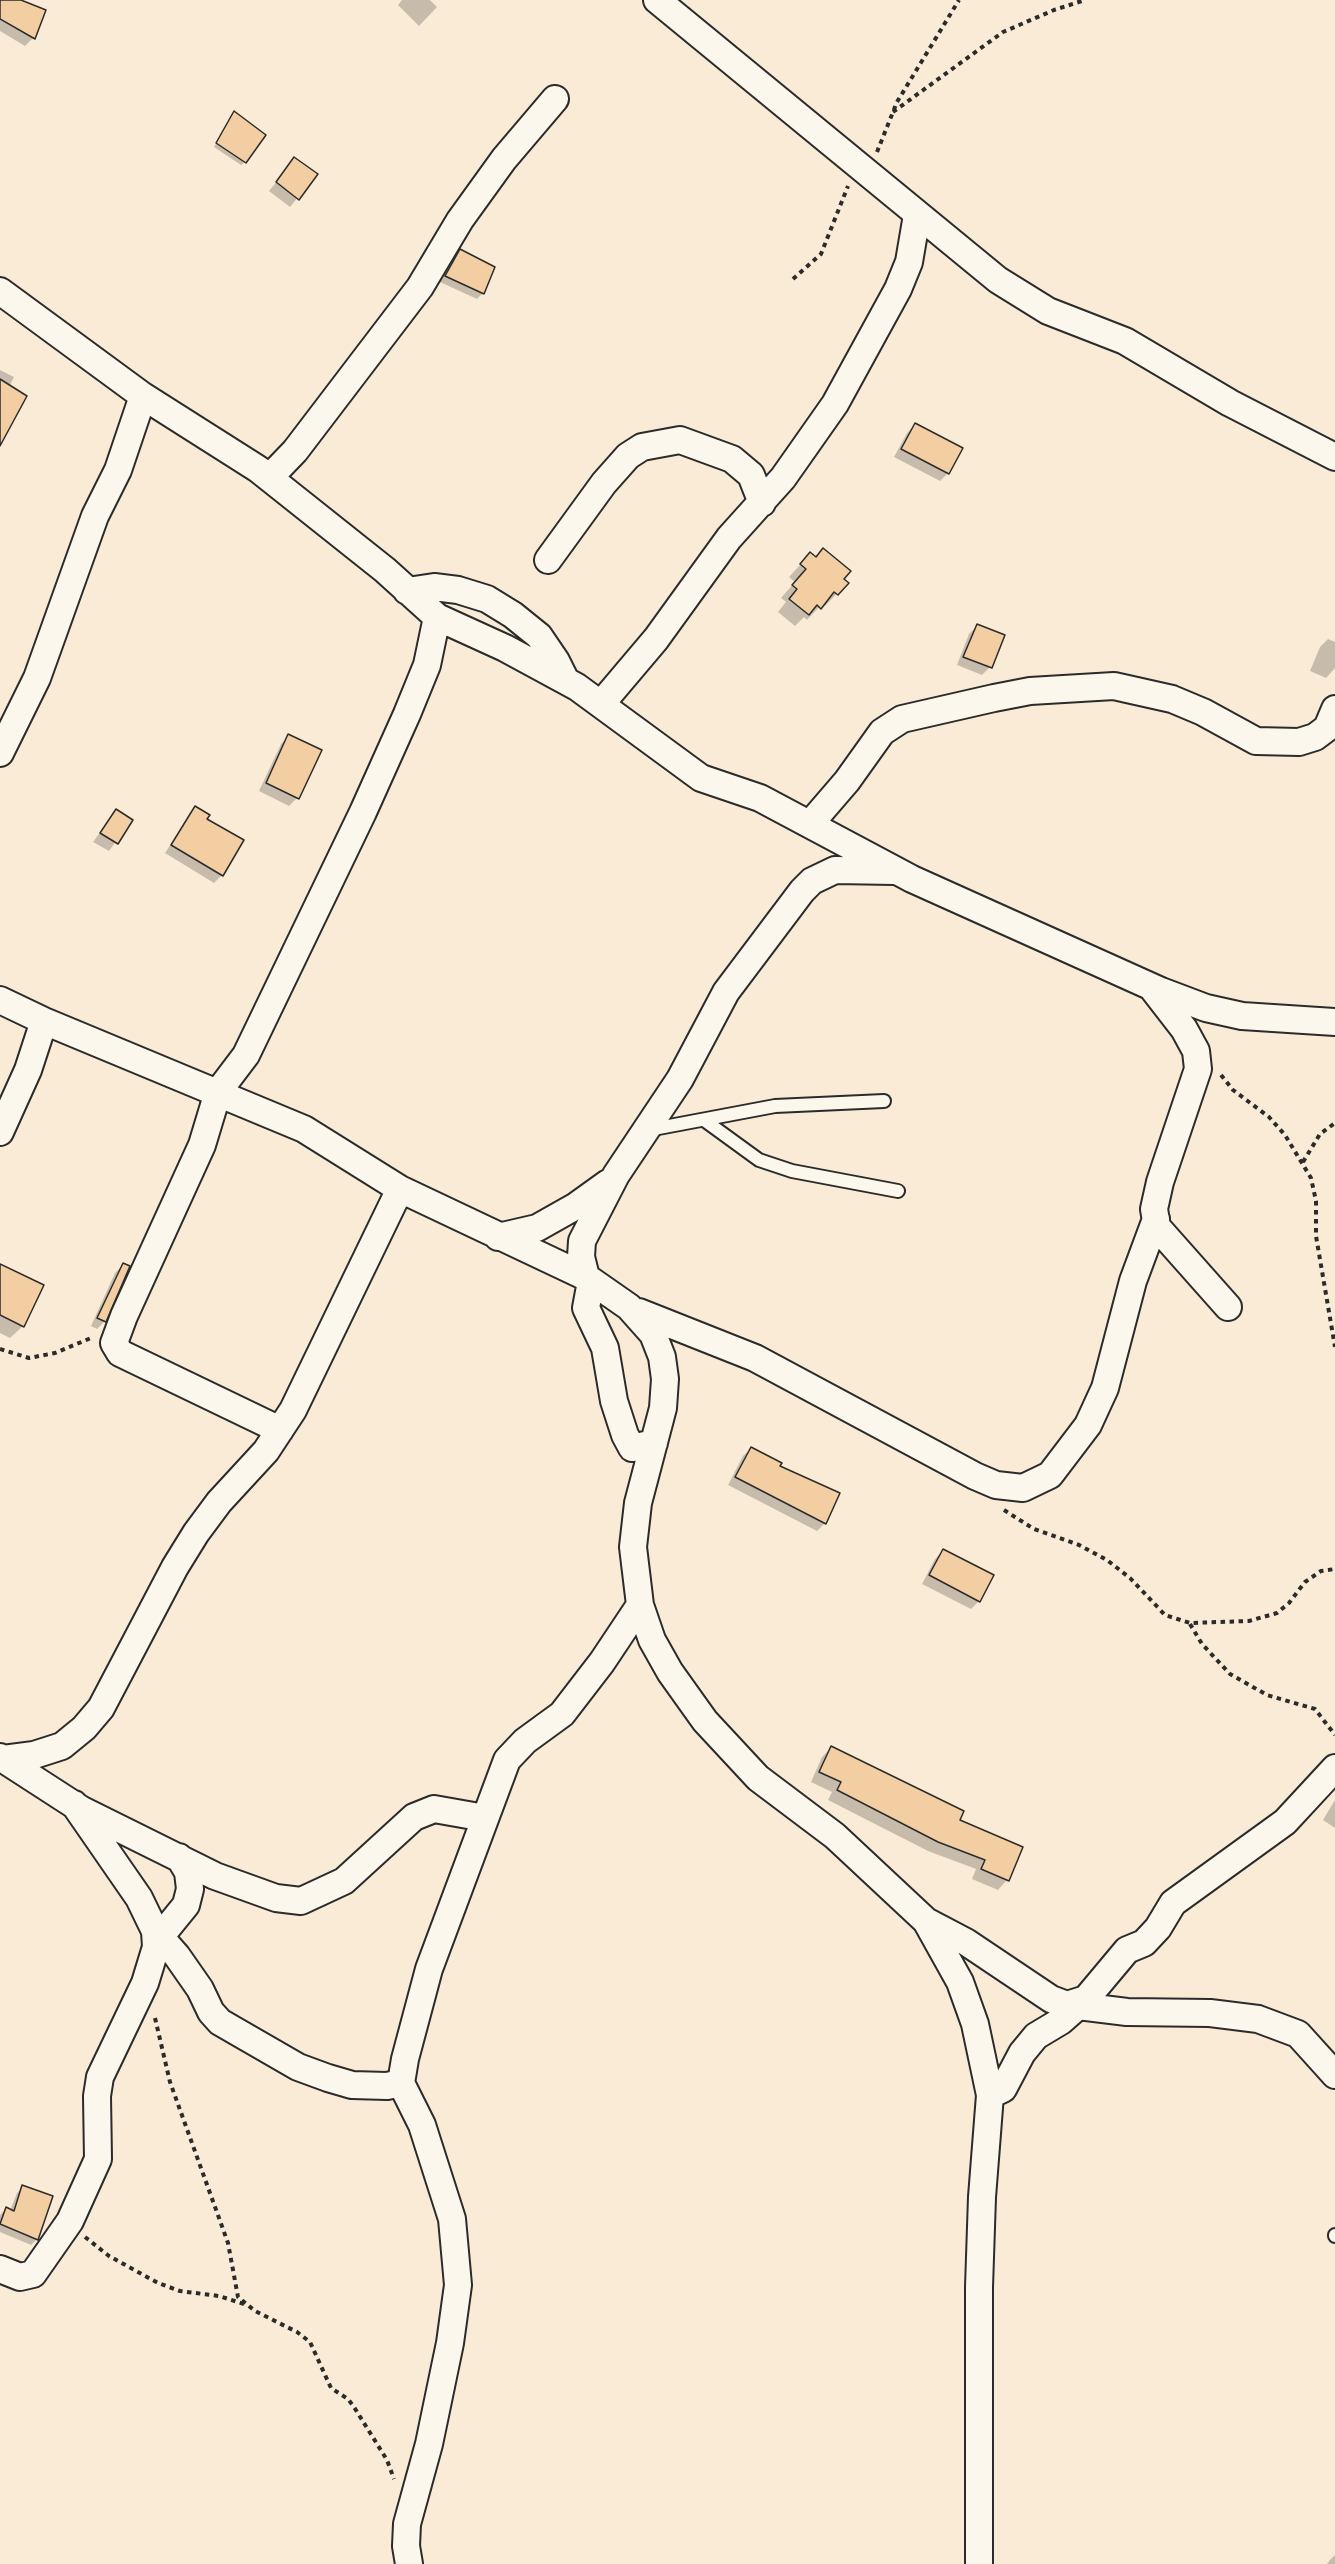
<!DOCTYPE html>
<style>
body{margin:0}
canvas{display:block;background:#f9ebd6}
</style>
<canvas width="1335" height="2564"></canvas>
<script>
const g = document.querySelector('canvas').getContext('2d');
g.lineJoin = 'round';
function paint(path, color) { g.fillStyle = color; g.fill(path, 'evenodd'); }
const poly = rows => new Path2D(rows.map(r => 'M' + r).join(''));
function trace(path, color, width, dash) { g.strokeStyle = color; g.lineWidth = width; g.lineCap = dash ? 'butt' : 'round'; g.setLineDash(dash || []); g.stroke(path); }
paint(poly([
 [0,0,17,0,44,11,33,38,25,46,0,31],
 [402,0,430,0,437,7,419,26,398,5],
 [231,117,245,162,241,165,214,147],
 [295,159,316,175,290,207,269,191],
 [461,250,483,293,477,299,440,282],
 [0,370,14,377,9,387,0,430],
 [915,425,948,473,940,481,894,457,907,433],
 [810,554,847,583,825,606,822,604,807,620,804,617,795,626,778,612,786,602,781,598,795,582,789,577],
 [977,626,1003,636,990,667,982,675,957,665,969,634],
 [1328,639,1335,642,1335,668,1326,678,1310,671,1320,647],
 [289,736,297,798,289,806,259,791,281,744],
 [195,808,205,819,222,875,214,883,165,853],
 [116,811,131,820,109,851,93,842],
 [0,1265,23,1326,10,1338,0,1333],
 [123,1265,105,1321,97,1329,91,1326,115,1273],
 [751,1448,778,1467,838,1494,825,1523,817,1531,728,1485,743,1456],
 [943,1551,992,1576,978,1602,971,1609,922,1584,935,1559],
 [831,1748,958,1821,1007,1880,998,1890,972,1879,976,1869,928,1851,828,1800,832,1792,811,1782,822,1757],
 [1335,1800,1335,1828,1323,1820],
 [23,2187,37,2239,31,2245,0,2232,0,2215,6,2209,10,2211,17,2193],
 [1335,2555,1335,2564,1327,2564,1330,2560]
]), '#0003');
const building = poly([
 [0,0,21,0,46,10,35,39,0,19,0,0],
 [234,111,266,135,246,163,216,143,234,111],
 [294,157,318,174,299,200,276,182,294,157],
 [460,249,495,267,484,294,445,276,460,249],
 [0,379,27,396,0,446,0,379],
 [915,423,963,448,949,474,901,449,915,423],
 [823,548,851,571,844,579,849,583,838,595,834,592,821,609,817,605,809,615,789,599,797,589,792,585,806,569,800,564,810,552,816,557,823,548],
 [977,624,1005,635,992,668,963,657,977,624],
 [288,734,322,750,299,799,266,783,288,734],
 [195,806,210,815,207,819,244,840,223,876,171,845,195,806],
 [116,809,133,820,118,844,100,833,116,809],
 [123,1263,130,1266,106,1322,97,1318,123,1263],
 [0,1264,44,1285,24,1327,0,1315,0,1264],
 [751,1447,782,1463,780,1466,840,1493,826,1524,735,1477,751,1447],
 [943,1549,994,1575,980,1602,929,1575,943,1549],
 [831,1746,964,1811,960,1820,1023,1847,1009,1881,981,1869,985,1860,938,1842,837,1790,841,1782,819,1772,831,1746],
 [22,2185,53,2196,38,2240,0,2224,6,2207,14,2211,22,2185]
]);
paint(building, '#f3cea3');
trace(building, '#2b2b2b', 1.5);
const lane = poly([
 [704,1120,759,1160,792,1171,898,1191],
 [648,1130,775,1106,884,1101],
 [1335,2236,1335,2235]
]);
const street = poly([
 [657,0,998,280,1048,311,1125,341,1230,403,1335,457],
 [0,291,143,396,258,469,385,570,437,617,505,648,577,687,701,778,760,798,912,879,1161,991,1206,1008,1242,1016,1335,1022],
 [269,478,295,451,420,287,460,220,504,159,555,99],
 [548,560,604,483,628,456,642,447,680,440,732,459,751,475,762,503],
 [407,591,434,587,458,590,487,599,513,615,539,636,556,661,566,681],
 [601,704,656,639,729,538,783,478,835,404,898,289,909,262,917,215],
 [0,753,37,678,95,516,118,470,143,396],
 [810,824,847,781,882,732,902,719,994,698,1030,691,1114,686,1172,699,1203,712,1256,741,1299,742,1315,737,1327,728,1335,709],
 [1153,989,1184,1029,1196,1051,1198,1069,1160,1182,1154,1209,1157,1227,1228,1307],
 [0,1000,44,1021,304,1129,400,1189,586,1277,629,1307,653,1334,662,1357,665,1379,663,1408,638,1503,633,1547,640,1605,652,1640,670,1672,705,1721,758,1778,835,1836,926,1921,960,1982,975,2024,990,2095,982,2197,979,2287,979,2564],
 [0,1132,28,1070,44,1021],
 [498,1237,537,1228,576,1206,608,1183],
 [586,1277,581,1257,582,1241,616,1175,680,1079,726,992,802,891,812,881,835,870,894,871],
 [591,1281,586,1308,605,1348,614,1401,625,1435,632,1448,654,1443],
 [639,1312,755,1358,975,1476,996,1485,1023,1488,1050,1475,1088,1425,1105,1388,1133,1281,1156,1219],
 [280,1430,120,1353,114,1343,124,1316,202,1145,218,1092,246,1055,363,812,407,714,427,665,437,617],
 [0,1757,82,1810,215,1876,276,1898,301,1901,344,1881,414,1817,434,1809,485,1818],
 [3,1759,34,1755,62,1746,84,1728,101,1708,175,1567,196,1533,219,1502,266,1451,293,1410,400,1189],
 [926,1921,966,1942,1051,1999,1067,2005,1086,1999],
 [155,1931,177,1956,200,1989,211,2012,220,2022,298,2067,328,2078,352,2085,387,2086,401,2083],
 [160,1937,186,1905,190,1889,188,1872,179,1857],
 [1078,2006,1127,2012,1210,2013,1258,2019,1298,2034,1335,2075],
 [990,2095,1003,2089,1022,2053,1036,2036,1061,2021,1086,1999,1127,1950,1144,1943,1158,1928,1173,1903,1285,1822,1335,1768],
 [0,2269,20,2277,33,2274,70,2221,98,2159,97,2096,100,2077,145,1983,156,1947,155,1931,139,1898,74,1804],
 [409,2564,406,2546,407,2524,429,2444,450,2343,458,2285,452,2219,422,2125,401,2083,405,2059,429,1969,507,1760,525,1741,562,1714,602,1662,640,1605]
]);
trace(lane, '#2b2b2b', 16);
trace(street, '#2b2b2b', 30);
trace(poly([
 [893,112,1003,32,1054,10,1085,0],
 [877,152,897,102,959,0],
 [793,279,821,254,848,186],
 [1221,1075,1233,1090,1269,1117,1285,1135,1311,1178,1316,1201,1316,1236,1335,1347],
 [1303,1162,1320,1134,1335,1123],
 [0,1349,29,1358,55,1353,91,1338],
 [1004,1510,1034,1529,1079,1545,1107,1560,1130,1578,1165,1615,1190,1623,1249,1621,1277,1613,1289,1603,1305,1582,1321,1571,1335,1569],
 [1190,1624,1202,1644,1230,1674,1267,1695,1315,1709,1335,1735],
 [155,2018,170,2082,228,2243,238,2297,255,2311,297,2332,310,2342,331,2388,348,2399,354,2407,387,2460,394,2479],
 [85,2237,109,2256,158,2283,180,2291,219,2296,244,2304]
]), '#2b2b2b', 4, [4.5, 4.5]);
trace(lane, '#fbf7ec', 12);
trace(street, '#fbf7ec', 26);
</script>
